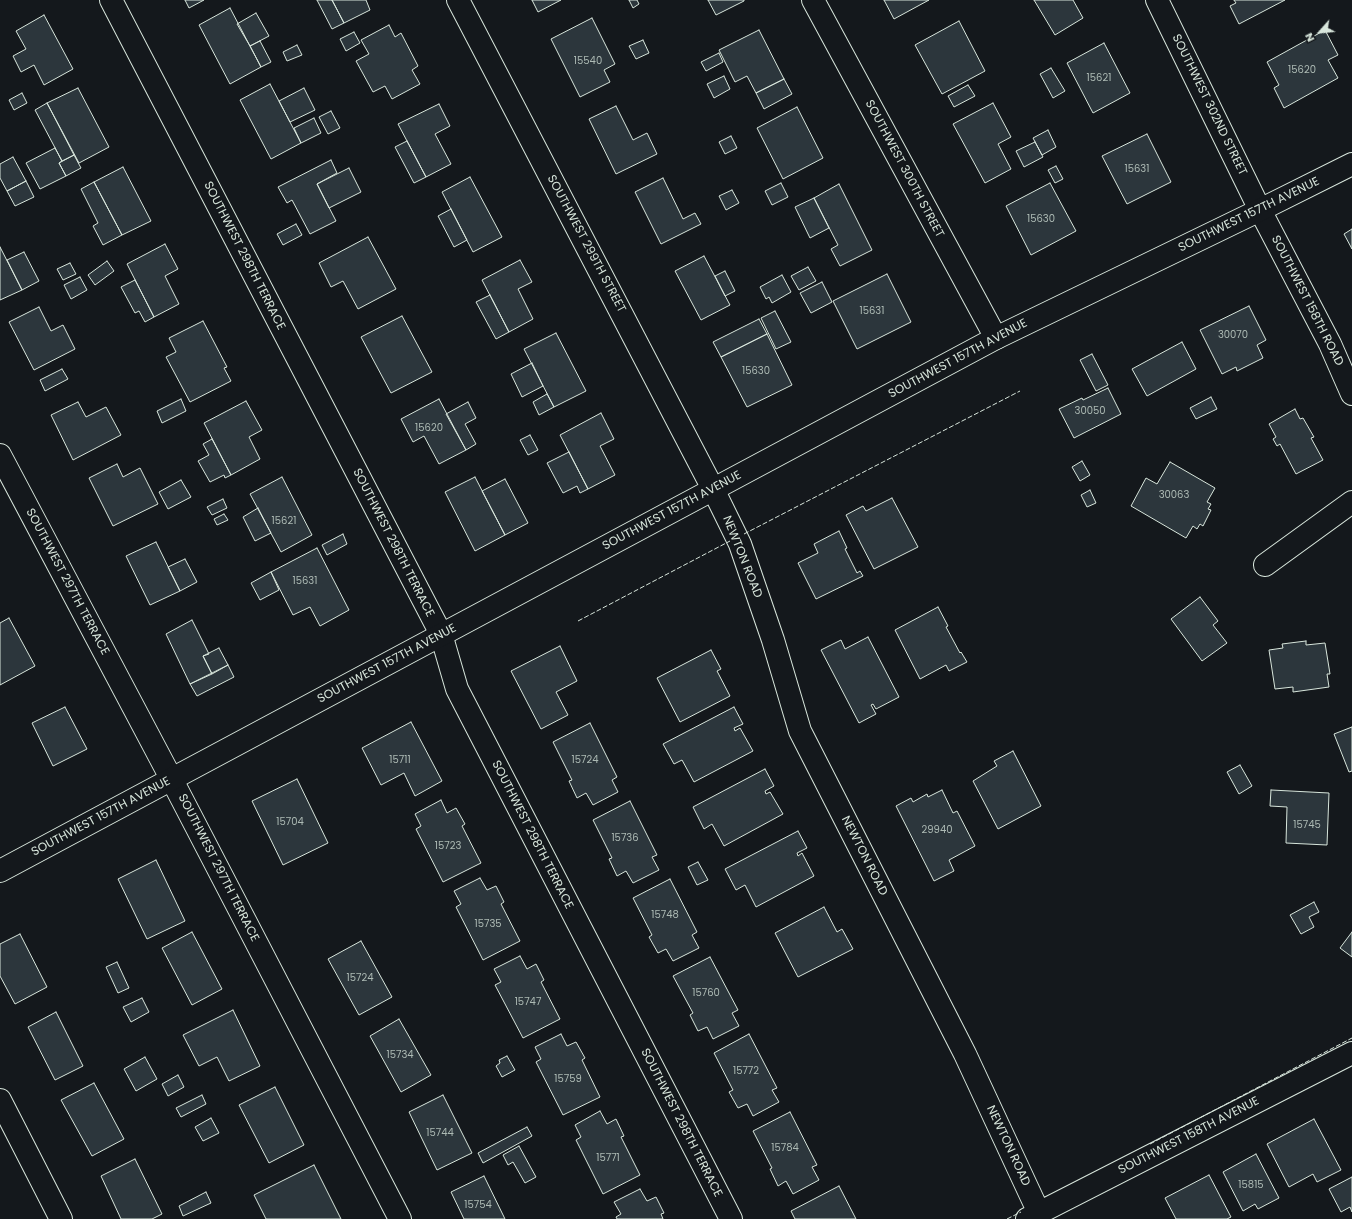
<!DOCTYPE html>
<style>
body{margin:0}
#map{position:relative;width:1352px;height:1219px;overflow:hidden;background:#14181c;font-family:Poppins,sans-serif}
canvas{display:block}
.north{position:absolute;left:1300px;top:12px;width:40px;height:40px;-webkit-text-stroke:3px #14181c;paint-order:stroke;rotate:243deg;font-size:11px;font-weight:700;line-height:16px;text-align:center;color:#d8e6dc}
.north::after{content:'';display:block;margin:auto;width:14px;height:18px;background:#d8e6dc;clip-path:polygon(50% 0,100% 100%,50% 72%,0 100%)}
</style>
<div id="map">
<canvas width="1352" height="1219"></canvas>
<div class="north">N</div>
</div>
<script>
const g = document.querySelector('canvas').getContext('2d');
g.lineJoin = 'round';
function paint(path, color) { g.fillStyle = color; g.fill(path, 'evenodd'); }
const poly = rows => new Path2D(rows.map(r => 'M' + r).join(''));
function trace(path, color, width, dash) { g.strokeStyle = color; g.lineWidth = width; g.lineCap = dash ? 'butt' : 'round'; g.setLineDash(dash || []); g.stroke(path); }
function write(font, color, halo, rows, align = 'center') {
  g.font = font + ' Poppins,sans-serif'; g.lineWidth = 3; g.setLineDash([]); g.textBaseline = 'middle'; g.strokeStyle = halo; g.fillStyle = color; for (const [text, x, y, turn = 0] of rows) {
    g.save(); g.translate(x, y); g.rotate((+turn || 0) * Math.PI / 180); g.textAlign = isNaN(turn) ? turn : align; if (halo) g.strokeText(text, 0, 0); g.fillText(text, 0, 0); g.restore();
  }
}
const building = poly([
 [185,0,204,0,189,8,185,0],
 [317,0,332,0,344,23,332,29,317,0],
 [332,0,366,0,370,10,344,23,332,0],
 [532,0,561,0,538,12,532,0],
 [629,0,637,0,639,4,633,8,629,0],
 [708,0,744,0,744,1,716,15,708,0],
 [884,0,929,0,894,19,884,0],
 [1034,0,1073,0,1083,18,1055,35,1034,0],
 [1234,0,1285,0,1239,24,1230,6,1236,3,1234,0],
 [230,8,261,67,230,84,199,25,230,8],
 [256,13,269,36,250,46,237,24,256,13],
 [44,15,73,69,44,85,34,65,21,72,13,56,26,49,16,31,44,15],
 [592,18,615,64,604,70,610,82,580,97,551,39,592,18],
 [959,21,985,71,942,94,915,45,959,21],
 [389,25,395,37,401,33,418,66,412,70,420,84,392,99,385,86,373,92,356,61,369,54,361,40,389,25],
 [759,30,784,79,756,93,747,76,735,82,719,50,759,30],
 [1325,30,1338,55,1328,60,1338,78,1284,108,1274,88,1279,85,1267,62,1325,30],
 [354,32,360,43,346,51,340,39,354,32],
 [643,40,649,53,636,59,629,46,643,40],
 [260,41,271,62,261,67,250,46,260,41],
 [1104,43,1130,93,1093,113,1067,63,1104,43],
 [297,45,302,55,287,61,283,52,297,45],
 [719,53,723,62,706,71,701,62,719,53],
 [1051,68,1065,91,1053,98,1040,74,1051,68],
 [724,76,730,89,714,98,707,84,724,76],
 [784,79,792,94,764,109,756,93,784,79],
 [270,84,301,143,271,159,240,100,270,84],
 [968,85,975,96,954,107,948,96,968,85],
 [78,88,109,147,79,163,47,103,78,88],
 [304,88,315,110,290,122,279,101,304,88],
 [22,93,27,103,14,110,9,100,22,93],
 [47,103,74,155,62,161,35,110,47,103],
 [993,103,1011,137,998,144,1011,169,985,183,953,124,993,103],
 [439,104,450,126,435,134,451,164,426,177,398,124,439,104],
 [616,106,633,140,647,133,657,154,616,174,589,119,616,106],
 [797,107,823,158,783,179,757,128,797,107],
 [331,111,340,128,328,134,319,117,331,111],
 [314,118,321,133,301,143,294,128,314,118],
 [1048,130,1056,147,1042,155,1033,138,1048,130],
 [1147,134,1171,182,1127,204,1102,156,1147,134],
 [731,136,737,148,725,154,719,142,731,136],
 [407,141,426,177,414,183,395,147,407,141],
 [1035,142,1043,157,1024,167,1016,151,1035,142],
 [55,148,62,161,59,163,66,176,40,189,26,163,55,148],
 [74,155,81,168,66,176,59,163,74,155],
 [13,157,26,181,7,191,0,178,0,164,13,157],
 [331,160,337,173,317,184,336,221,310,234,292,200,287,203,278,187,331,160],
 [1056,166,1063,179,1055,183,1048,170,1056,166],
 [123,167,151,221,122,235,94,182,123,167],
 [349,168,361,192,329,208,317,184,349,168],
 [470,177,502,237,473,252,442,192,470,177],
 [663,178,683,219,695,213,701,224,661,244,635,192,663,178],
 [26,181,34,197,15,206,7,191,26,181],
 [94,182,122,235,103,245,93,226,98,223,81,189,94,182],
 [781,183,788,197,772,205,765,191,781,183],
 [1050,183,1076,231,1031,255,1006,206,1050,183],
 [839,184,872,250,840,266,831,249,838,245,814,198,839,184],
 [732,190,739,203,726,210,719,196,732,190],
 [814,198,829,228,810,238,795,207,814,198],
 [451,209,467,240,454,247,438,216,451,209],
 [296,224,302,235,283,245,277,234,296,224],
 [1352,229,1352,249,1344,234,1352,229],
 [368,237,396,289,358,309,343,281,331,287,319,263,368,237],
 [165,244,178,269,165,276,179,304,154,317,127,264,165,244],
 [0,247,22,290,0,300,0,247],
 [24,252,39,281,22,290,7,260,24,252],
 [704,256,730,305,701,320,675,271,704,256],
 [520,260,532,282,518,289,533,319,509,332,482,280,520,260],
 [107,261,114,271,95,285,88,275,107,261],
 [70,263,76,274,63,280,57,269,70,263],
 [808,267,816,281,799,290,791,276,808,267],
 [725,271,735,291,725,296,715,276,725,271],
 [887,274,911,322,857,349,833,301,887,274],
 [782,275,791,292,772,303,769,297,766,299,760,287,782,275],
 [80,277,87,290,71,299,64,285,80,277],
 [135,280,154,317,145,322,139,311,135,313,121,287,135,280],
 [822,282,832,302,811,313,800,293,822,282],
 [490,295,509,332,496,339,476,302,490,295],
 [1249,306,1266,340,1257,345,1263,358,1237,371,1236,367,1222,374,1200,330,1249,306],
 [39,307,51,331,63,325,75,349,34,370,9,322,39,307],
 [775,311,791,342,776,349,761,318,775,311],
 [402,316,432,372,391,393,361,337,402,316],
 [759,319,767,334,721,357,713,342,759,319],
 [203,321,227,367,224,368,231,381,190,402,166,357,176,352,169,338,203,321],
 [556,333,586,391,554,407,524,349,556,333],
 [767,334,792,385,747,407,721,357,767,334],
 [1182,342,1196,369,1147,396,1132,369,1182,342],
 [1092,354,1108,385,1096,391,1080,360,1092,354],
 [532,363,543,386,522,397,511,374,532,363],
 [62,369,68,379,45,391,40,380,62,369],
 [1108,388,1121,414,1074,438,1059,409,1082,398,1083,400,1108,388],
 [547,394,554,407,539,415,533,402,547,394],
 [1211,397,1217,409,1196,419,1190,408,1211,397],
 [181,399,186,411,162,423,157,411,181,399],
 [439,399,466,450,439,464,424,436,413,442,401,419,439,399],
 [246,401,262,430,249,437,260,459,231,475,204,423,246,401],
 [78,402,86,417,106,407,121,435,73,460,51,415,78,402],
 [468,402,476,418,465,424,476,444,466,450,446,414,468,402],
 [1295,409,1300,419,1303,418,1314,437,1311,438,1323,460,1296,474,1280,444,1277,446,1273,439,1276,437,1269,424,1295,409],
 [601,413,614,439,600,446,615,475,588,489,560,435,601,413],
 [530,435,538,450,528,455,520,440,530,435],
 [212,439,231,475,225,478,224,475,210,482,198,461,209,455,203,444,212,439],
 [569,452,588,489,580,493,577,486,563,493,547,463,569,452],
 [1082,461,1090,475,1080,481,1072,467,1082,461],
 [1170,462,1215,488,1207,502,1211,504,1208,509,1211,510,1203,526,1200,524,1197,529,1193,526,1186,538,1131,506,1146,478,1157,484,1170,462],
 [117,464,123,477,140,468,158,504,113,526,89,478,117,464],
 [282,477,312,535,281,552,250,494,282,477],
 [475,477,505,535,475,551,445,492,475,477],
 [505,479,528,523,505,535,482,491,505,479],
 [181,480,191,497,168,509,159,492,181,480],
 [1090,490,1096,503,1087,507,1081,495,1090,490],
 [892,498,918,547,874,569,846,515,863,506,866,511,892,498],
 [223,499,227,508,212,515,207,507,223,499],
 [258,508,271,533,255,541,243,517,258,508],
 [224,514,228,520,217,525,214,519,224,514],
 [839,531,847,548,845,549,857,573,860,571,863,576,816,599,798,563,818,553,814,544,839,531],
 [343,534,347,544,327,555,322,545,343,534],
 [156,542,180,591,150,605,126,556,156,542],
 [317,548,349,610,320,626,310,607,293,615,271,572,317,548],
 [185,559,197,582,180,591,168,567,185,559],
 [271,572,279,590,260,600,251,583,271,572],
 [1200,597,1218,621,1213,625,1227,643,1202,661,1171,619,1200,597],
 [938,607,948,626,946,627,960,653,961,652,967,662,949,671,946,665,920,679,895,630,938,607],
 [9,618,35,666,0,685,0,623,9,618],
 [192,620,209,654,203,656,212,674,190,684,166,634,192,620],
 [868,637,899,697,876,709,873,704,871,705,876,714,859,723,821,650,841,640,845,649,868,637],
 [1306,641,1306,645,1325,643,1330,674,1327,674,1329,687,1293,692,1293,687,1275,689,1269,650,1283,648,1282,644,1306,641],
 [560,646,577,681,556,692,568,715,541,729,511,671,560,646],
 [219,648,228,665,212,674,203,656,219,648],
 [711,650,721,669,717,671,730,696,680,722,657,678,711,650],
 [228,665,234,677,197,696,190,684,228,665],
 [65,707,87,749,53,766,32,723,65,707],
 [734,707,743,724,734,728,735,731,740,728,753,751,694,782,682,760,674,764,663,744,734,707],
 [411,722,442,781,415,796,404,773,381,785,362,748,411,722],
 [590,723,617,777,612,780,618,792,593,805,586,793,577,798,569,781,572,780,553,742,590,723],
 [1352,727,1352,771,1349,772,1334,734,1352,727],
 [1013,751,1041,806,998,829,973,781,997,766,994,761,1013,751],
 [1240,765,1252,786,1239,794,1227,772,1240,765],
 [765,769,774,786,765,791,766,794,770,792,783,814,724,846,712,824,704,829,693,807,765,769],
 [297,779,328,843,283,865,252,801,297,779],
 [942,790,953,813,957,811,975,846,949,860,954,871,934,881,896,806,911,798,913,802,927,794,928,797,942,790],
 [1271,790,1329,793,1327,845,1286,843,1287,807,1270,806,1271,790],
 [441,800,447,813,456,808,465,824,462,826,481,863,443,882,416,829,421,826,415,814,441,800],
 [630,801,657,855,652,857,659,870,633,883,626,871,617,876,609,859,612,858,593,820,630,801],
 [798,831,807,848,797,853,798,856,802,853,814,876,756,907,745,885,736,890,725,869,798,831],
 [156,860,185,921,147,939,118,879,156,860],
 [698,862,708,880,697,885,688,867,698,862],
 [480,878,487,890,496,886,504,902,501,904,520,941,483,960,456,907,461,904,454,891,480,878],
 [670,879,697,932,692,935,699,948,673,961,666,949,658,953,649,937,652,935,633,898,670,879],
 [1314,902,1319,912,1309,917,1314,927,1301,934,1290,915,1314,902],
 [824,907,837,932,842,929,853,949,798,977,775,933,824,907],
 [192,932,222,989,192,1005,162,948,192,932],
 [1352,932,1352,957,1340,948,1352,932],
 [20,934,47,987,15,1004,0,976,0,944,20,934],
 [361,941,392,997,359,1015,328,959,361,941],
 [520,956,527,969,536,964,544,980,541,982,560,1019,523,1038,495,985,501,982,494,969,520,956],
 [710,957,738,1010,732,1013,739,1026,713,1039,707,1027,698,1031,690,1015,693,1013,673,976,710,957],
 [117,962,129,988,118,993,106,967,117,962],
 [142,998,149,1012,131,1022,123,1007,142,998],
 [233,1010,260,1066,229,1081,217,1057,199,1066,183,1035,233,1010],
 [56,1012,83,1066,55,1080,28,1027,56,1012],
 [399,1019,431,1075,401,1092,370,1036,399,1019],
 [561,1034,567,1046,576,1042,585,1058,582,1060,600,1097,563,1115,536,1062,541,1059,535,1047,561,1034],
 [749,1034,777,1088,772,1090,779,1102,753,1116,747,1104,738,1108,729,1092,733,1090,714,1053,749,1034],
 [507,1056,515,1070,502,1077,496,1066,500,1063,499,1060,507,1056],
 [145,1057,157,1079,136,1091,124,1069,145,1057],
 [178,1075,184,1087,168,1096,162,1084,178,1075],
 [94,1083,124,1139,92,1156,61,1100,94,1083],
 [275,1087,304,1145,269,1163,239,1105,275,1087],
 [202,1095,206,1104,181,1117,176,1108,202,1095],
 [443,1095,472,1153,437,1170,409,1112,443,1095],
 [600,1111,607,1124,616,1119,624,1136,621,1137,640,1175,603,1194,576,1140,581,1137,575,1125,600,1111],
 [790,1112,817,1165,812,1167,819,1180,793,1194,786,1181,778,1186,770,1169,772,1168,753,1131,790,1112],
 [211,1118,219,1133,203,1141,195,1127,211,1118],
 [1314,1119,1341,1170,1317,1182,1313,1174,1289,1187,1267,1144,1314,1119],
 [527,1127,532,1136,483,1163,478,1153,527,1127],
 [519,1146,536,1177,525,1183,513,1162,508,1165,503,1155,519,1146],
 [1256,1154,1279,1198,1258,1209,1255,1204,1243,1211,1223,1172,1256,1154],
 [135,1159,162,1214,152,1219,121,1219,101,1176,135,1159],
 [314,1165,341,1219,266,1219,254,1195,314,1165],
 [1209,1175,1231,1217,1227,1219,1176,1219,1165,1198,1209,1175],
 [484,1176,505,1219,464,1219,451,1192,484,1176],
 [1352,1177,1352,1212,1350,1207,1341,1212,1329,1189,1352,1177],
 [839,1186,856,1219,795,1219,791,1211,839,1186],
 [640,1189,647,1201,656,1197,664,1213,661,1214,663,1219,617,1219,616,1217,621,1214,614,1202,640,1189],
 [206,1192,211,1203,183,1216,179,1206,206,1192]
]);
paint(building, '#2c363c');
trace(building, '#d8e6dc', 1);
const minor = poly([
 [111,0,441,634,457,689,731,1219],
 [458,0,713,489,740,544,773,640,800,731,965,1054,1039,1213],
 [813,0,996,338],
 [1157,0,1260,210,1330,344,1352,394],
 [0,455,172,780,400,1219],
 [1265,565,1352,502],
 [0,1100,61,1219],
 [1027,1219,1352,1053]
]);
const tertiary = poly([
 [0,871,996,338,1260,210,1352,164]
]);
trace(minor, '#d8e6dc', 24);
trace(tertiary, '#d8e6dc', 24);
trace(minor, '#14181c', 22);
trace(tertiary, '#14181c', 22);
trace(poly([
 [744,534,1020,391],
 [578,621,730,541],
 [1150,1144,1352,1038],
 [1007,1219,1021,1212]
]), '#d8e6dc', 1, [5, 2]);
write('10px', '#adbab4', null, [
 ["15540",588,61],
 ["15620",1302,70],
 ["15621",1099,78],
 ["15631",1137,169],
 ["15630",1041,219],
 ["15631",872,311],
 ["30070",1233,335],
 ["15630",756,371],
 ["30050",1090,411],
 ["15620",429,428],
 ["30063",1174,495],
 ["15621",284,521],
 ["15631",305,581],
 ["15711",400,760],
 ["15724",585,760],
 ["15704",290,822],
 ["15745",1307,825],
 ["29940",937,830],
 ["15736",625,838],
 ["15723",448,846],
 ["15748",665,915],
 ["15735",488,924],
 ["15724",360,978],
 ["15760",706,993],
 ["15747",528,1002],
 ["15734",400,1055],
 ["15772",746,1071],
 ["15759",568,1079],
 ["15744",440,1133],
 ["15784",785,1148],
 ["15771",608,1158],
 ["15815",1251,1185],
 ["15754",478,1205]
]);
write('12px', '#d8e6dc', '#14181c', [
 ["SOUTHWEST 302ND STREET",1209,105,64],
 ["SOUTHWEST 300TH STREET",904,169,62],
 ["SOUTHWEST 157TH AVENUE",1249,215,-26],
 ["SOUTHWEST 299TH STREET",586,244,62],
 ["SOUTHWEST 298TH TERRACE",244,256,63],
 ["SOUTHWEST 158TH ROAD",1307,301,63],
 ["SOUTHWEST 157TH AVENUE",958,359,-28],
 ["SOUTHWEST 157TH AVENUE",672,511,-28],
 ["SOUTHWEST 298TH TERRACE",393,543,63],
 ["NEWTON ROAD",742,557,68],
 ["SOUTHWEST 297TH TERRACE",67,582,62],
 ["SOUTHWEST 157TH AVENUE",387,664,-28],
 ["SOUTHWEST 157TH AVENUE",101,817,-28],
 ["SOUTHWEST 298TH TERRACE",532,835,63],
 ["NEWTON ROAD",864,856,63],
 ["SOUTHWEST 297TH TERRACE",218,868,63],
 ["SOUTHWEST 298TH TERRACE",681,1123,63],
 ["SOUTHWEST 158TH AVENUE",1189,1136,-27],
 ["NEWTON ROAD",1008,1146,65]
]);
</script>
